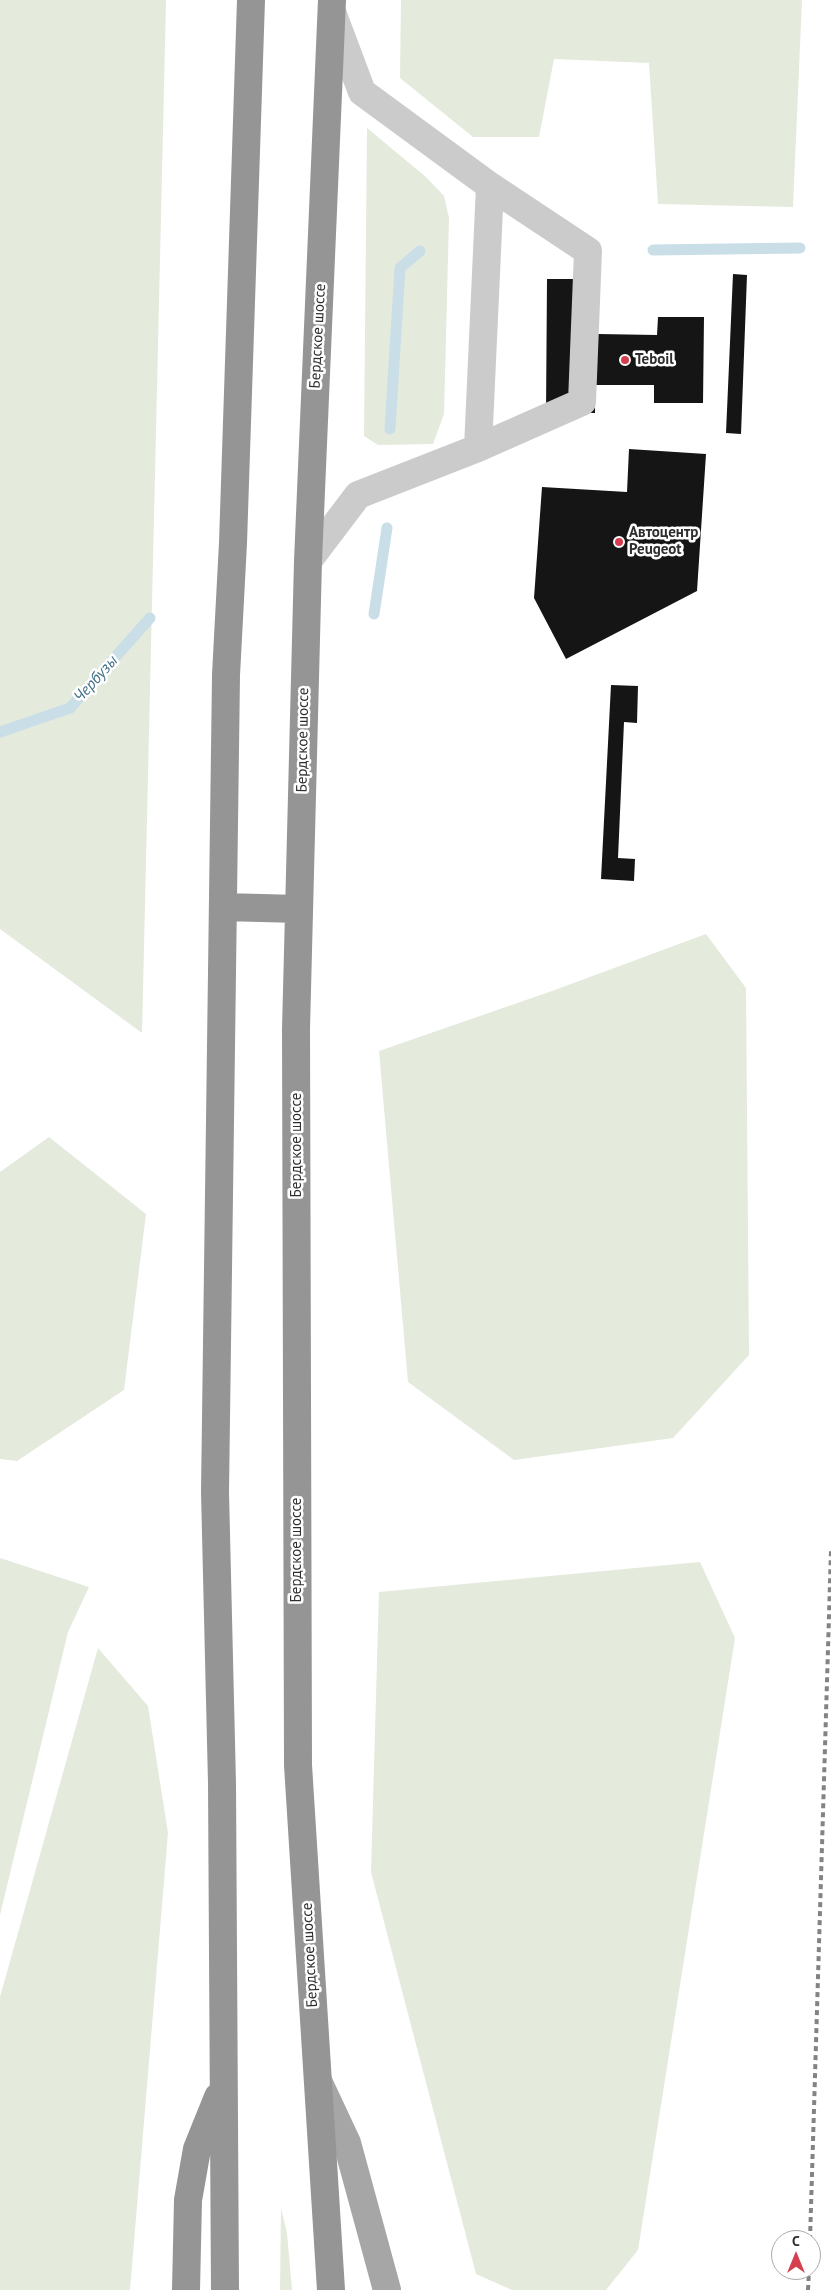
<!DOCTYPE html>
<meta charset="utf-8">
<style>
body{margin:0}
#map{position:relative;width:831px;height:2290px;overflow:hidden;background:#fff;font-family:"PT Sans",sans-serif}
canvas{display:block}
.north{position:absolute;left:771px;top:2230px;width:50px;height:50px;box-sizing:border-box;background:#fff;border:1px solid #ababab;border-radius:50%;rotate:0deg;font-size:14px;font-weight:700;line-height:20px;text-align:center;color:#2e2e2e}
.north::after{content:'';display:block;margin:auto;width:18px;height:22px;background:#d63e50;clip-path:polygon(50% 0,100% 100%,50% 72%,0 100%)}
</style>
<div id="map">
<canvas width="831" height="2290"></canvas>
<div class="north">С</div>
</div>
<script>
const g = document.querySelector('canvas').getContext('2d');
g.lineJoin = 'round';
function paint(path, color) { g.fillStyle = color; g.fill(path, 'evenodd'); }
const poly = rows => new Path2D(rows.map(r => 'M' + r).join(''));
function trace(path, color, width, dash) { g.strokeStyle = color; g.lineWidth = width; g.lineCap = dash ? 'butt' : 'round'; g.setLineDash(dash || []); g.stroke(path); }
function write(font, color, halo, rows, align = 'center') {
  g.font = font + ' "PT Sans",sans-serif'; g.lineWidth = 5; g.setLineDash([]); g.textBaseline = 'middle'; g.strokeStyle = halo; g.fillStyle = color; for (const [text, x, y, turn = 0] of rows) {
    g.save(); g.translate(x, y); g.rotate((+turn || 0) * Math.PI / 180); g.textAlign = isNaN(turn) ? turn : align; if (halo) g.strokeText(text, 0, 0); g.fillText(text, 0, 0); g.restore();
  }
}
paint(poly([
 [0,0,166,0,142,1033,0,929],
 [401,0,802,0,793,207,658,204,649,63,554,59,539,137,473,137,400,78],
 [367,128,426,177,444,196,449,218,444,414,433,444,378,445,364,436],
 [706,934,746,988,749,1355,673,1438,514,1460,408,1382,379,1051,552,991],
 [49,1137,146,1214,124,1390,17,1461,0,1459,0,1172],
 [0,1558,89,1587,68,1632,0,1915],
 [700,1562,735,1638,638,2250,606,2290,512,2290,476,2274,371,1872,379,1592],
 [98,1648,148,1706,168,1833,130,2290,0,2290,0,1997],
 [281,2208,287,2233,292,2290,280,2290]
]), '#e4eadc');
trace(poly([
 [653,250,800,248],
 [390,429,400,268,420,251],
 [374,614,387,528],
 [0,732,70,708,150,618]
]), '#cadee8', 11);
paint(poly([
 [733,274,747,275,741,434,726,433],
 [547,279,598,279,598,334,657,335,658,317,704,317,703,403,654,403,654,385,595,385,595,413,546,413],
 [629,449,706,454,697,591,566,659,534,598,542,487,627,492],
 [611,685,638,686,637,723,624,722,618,858,635,859,634,881,601,879]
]), '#151515');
trace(poly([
 [478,448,490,186],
 [308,561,358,495,478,448,582,402,588,251,490,186,362,92,332,12]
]), '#cbcbcb', 28);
trace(poly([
 [318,2081,347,2143,387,2290]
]), '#a6a6a6', 28);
trace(poly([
 [223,907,299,909],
 [186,2290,188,2200,197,2149,218,2097],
 [225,2290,222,1783,215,1492,226,675,233,543,251,0],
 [331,2290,298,1765,296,1029,308,561,332,0]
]), '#959595', 28);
trace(poly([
 [810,2240,831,1550],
 [808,2290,809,2270]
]), '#838383', 4, [5, 4]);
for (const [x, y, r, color] of [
 [625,360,5,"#d63e50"],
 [619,542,5,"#d63e50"]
]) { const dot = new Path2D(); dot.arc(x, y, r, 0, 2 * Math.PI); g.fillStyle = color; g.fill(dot); trace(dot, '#fff', 2); }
write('15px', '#2e2e2e', '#fff', [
 ["Бердское шоссе",318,336,-87],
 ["Бердское шоссе",303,740,-89],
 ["Бердское шоссе",297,1145,-90],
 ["Бердское шоссе",297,1550,-90],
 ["Бердское шоссе",310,1955,-93]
]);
write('bold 15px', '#2e2e2e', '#fff', [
 ["Teboil",635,360],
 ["Автоцентр",629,533],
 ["Peugeot",629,550]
], 'left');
write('italic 16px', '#437189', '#fff', [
 ["Чербузы",96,679,-48]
]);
</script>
